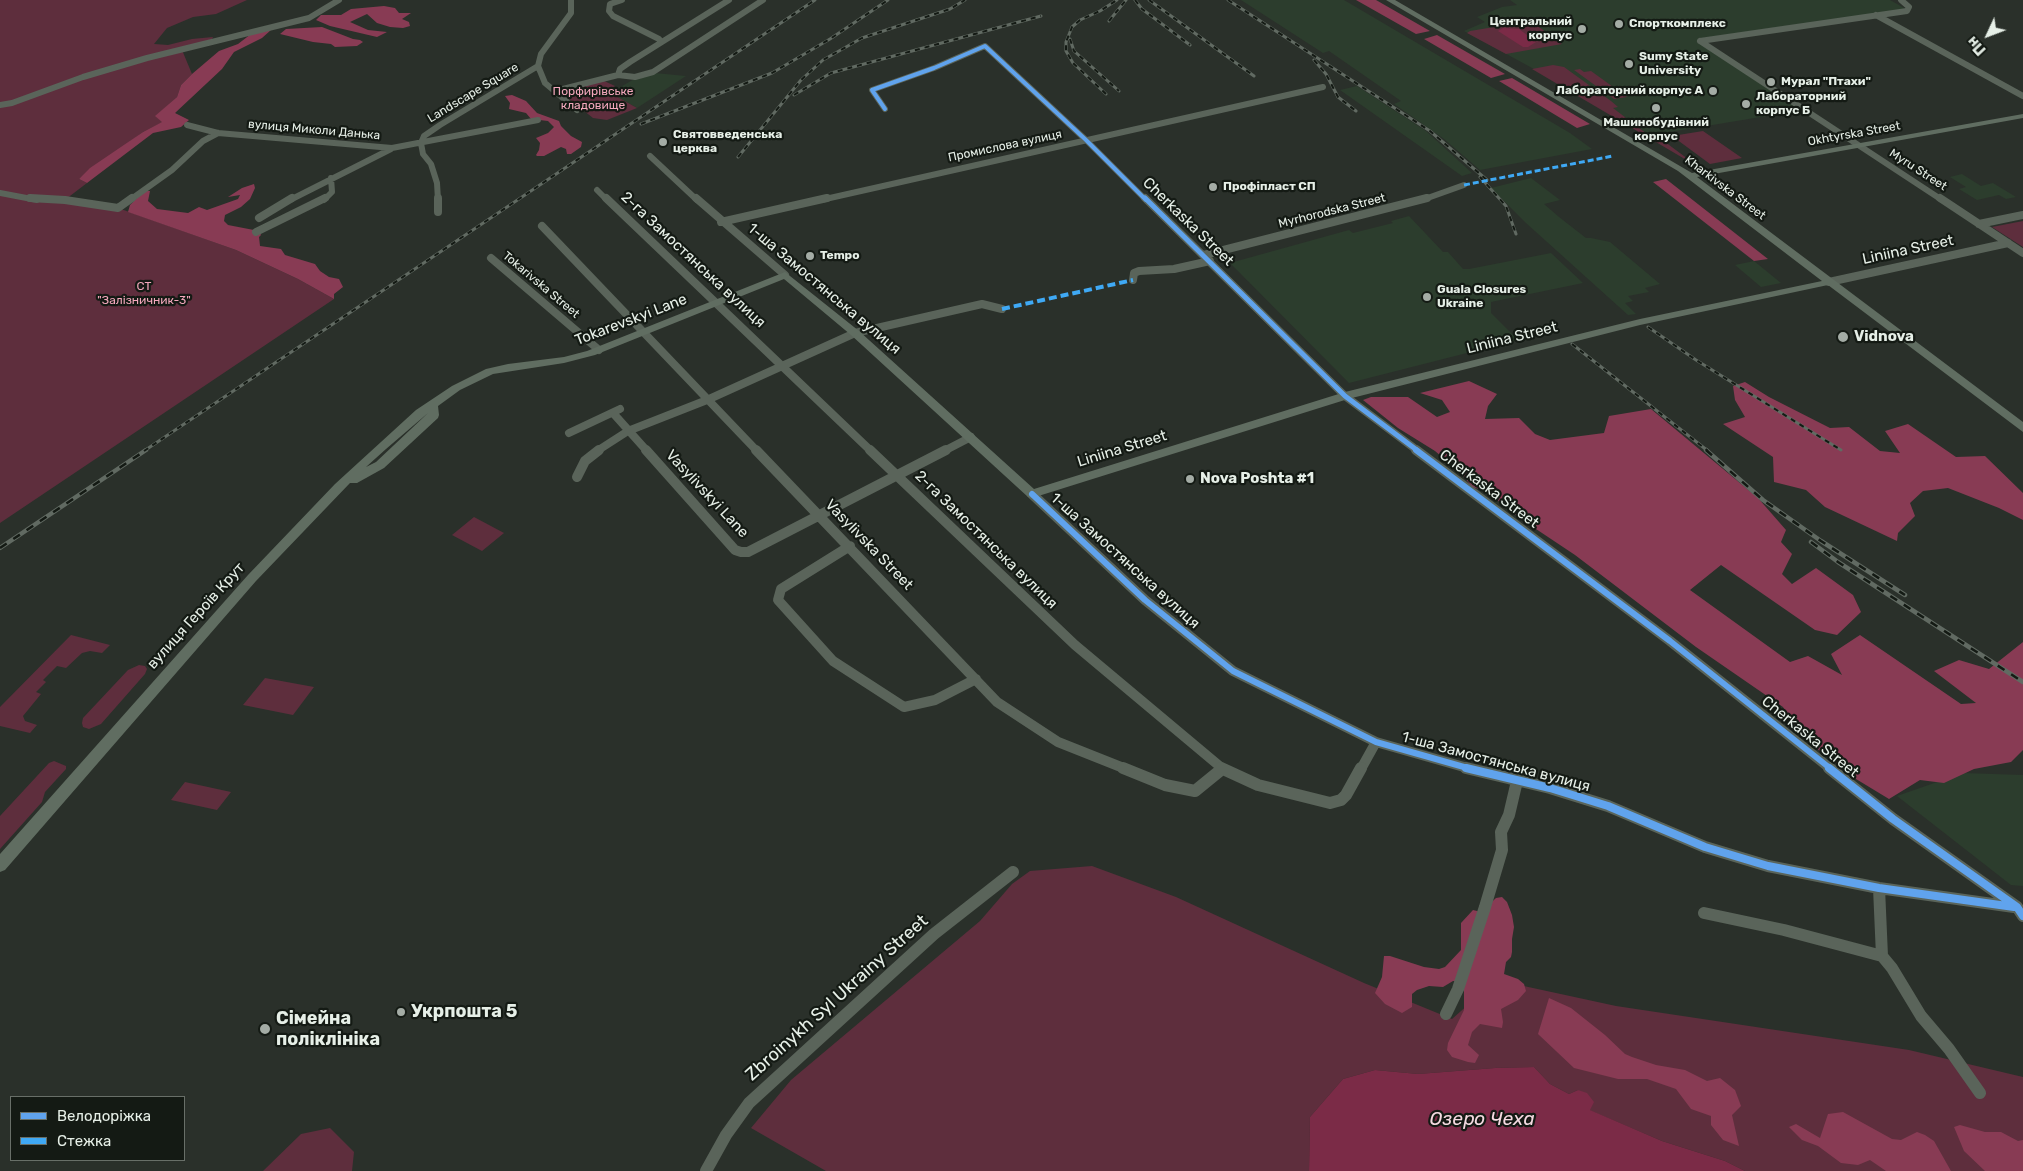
<!DOCTYPE html>
<meta charset="utf-8">
<style>
body{margin:0}
#map{position:relative;width:2023px;height:1171px;overflow:hidden;background:#2a302a;font-family:Rubik,sans-serif}
canvas{display:block}
.legend{position:absolute;left:10px;top:1096px;width:175px;height:65px;box-sizing:border-box;background:#141a14;border:1px solid #686f68;margin:0;padding:6px 9px;list-style:none;font-size:15px;color:#e6efe7}
.legend li{display:flex;align-items:center;gap:10px;height:25px}
.legend b{width:25px;border:1px solid #686f68}
.north{position:absolute;left:1963px;top:10px;width:50px;height:50px;-webkit-text-stroke:4px #141a14;paint-order:stroke;rotate:227deg;font-size:14px;font-weight:700;line-height:20px;text-align:center;color:#e6efe7}
.north::after{content:'';display:block;margin:auto;width:18px;height:22px;background:#e6efe7;clip-path:polygon(50% 0,100% 100%,50% 72%,0 100%)}
</style>
<div id="map">
<canvas width="2023" height="1171"></canvas>
<ul class="legend">
<li><b style="height:6px;background:#60a3ed"></b>Велодоріжка</li>
<li><b style="height:6px;background:#3fa9f5"></b>Стежка</li>
</ul>
<div class="north">Пн</div>
</div>
<script>
const g = document.querySelector('canvas').getContext('2d');
g.lineJoin = 'round';
function paint(path, color) { g.fillStyle = color; g.fill(path, 'evenodd'); }
const poly = rows => new Path2D(rows.map(r => 'M' + r).join(''));
function trace(path, color, width, dash) { g.strokeStyle = color; g.lineWidth = width; g.lineCap = dash ? 'butt' : 'round'; g.setLineDash(dash || []); g.stroke(path); }
function write(font, color, halo, rows, align = 'center') {
  g.font = font + ' Rubik,sans-serif'; g.lineWidth = 4.5; g.setLineDash([]); g.textBaseline = 'middle'; g.strokeStyle = halo; g.fillStyle = color; for (const [text, x, y, turn = 0] of rows) {
    g.save(); g.translate(x, y); g.rotate((+turn || 0) * Math.PI / 180); g.textAlign = isNaN(turn) ? turn : align; if (halo) g.strokeText(text, 0, 0); g.fillText(text, 0, 0); g.restore();
  }
}
paint(poly([
 [1241,0,1344,0,1570,133,1592,149,1480,170,1444,139,1394,104,1401,101,1329,51,1323,53],
 [1510,0,1890,0,1906,9,1697,39,1803,110,1646,136,1545,75,1464,31,1485,22,1477,17,1502,7,1517,5],
 [655,73,686,76,637,108,610,93,636,78],
 [1357,86,1426,131,1472,173,1462,176,1340,90],
 [1962,174,1981,186,1993,183,2016,197,2006,199,1999,195,1977,200,1959,189,1966,187,1950,177],
 [1531,178,1560,200,1544,204,1559,217,1586,238,1591,238,1610,242,1660,284,1645,288,1649,292,1628,296,1633,301,1625,303,1636,314,1628,315,1526,223,1491,188],
 [1409,216,1443,252,1448,252,1463,269,1469,269,1551,253,1583,283,1491,302,1491,313,1518,340,1349,383,1230,263,1349,230,1353,233,1393,223,1391,221],
 [1754,261,1781,283,1761,287,1735,265],
 [1963,773,2023,775,2023,886,2011,885,1897,796]
]), '#2c3d2d');
paint(poly([
 [0,0,247,0,216,14,193,17,167,28,154,44,168,45,192,39,213,37,210,43,182,50,192,74,181,85,177,97,156,116,163,122,143,132,79,179,87,183,66,199,118,208,236,250,298,279,334,299,0,523],
 [1531,21,1562,44,1506,54,1467,33,1470,31],
 [1553,65,1564,67,1611,101,1618,107,1613,108,1647,134,1653,133,1700,168,1532,69],
 [1580,69,1584,72,1591,71,1627,97,1614,99,1574,70],
 [602,80,615,86,607,91,637,108,607,120,593,118,559,91],
 [1703,131,1742,158,1710,164,1672,136],
 [2023,221,2023,247,1992,227],
 [474,517,504,533,482,551,452,535],
 [71,635,110,645,102,653,90,651,82,653,66,668,57,666,43,680,46,682,36,692,41,694,23,716,25,721,37,725,30,733,0,726,0,707],
 [139,665,145,666,147,669,145,674,101,724,89,729,83,727,82,723,83,718,128,670],
 [265,678,314,687,293,715,243,705],
 [54,761,66,766,66,769,45,792,42,802,0,849,0,816,49,763],
 [185,782,231,792,217,810,171,800],
 [1092,866,1176,897,1364,983,1452,1019,1496,980,1616,1006,1909,1050,2023,1077,2023,1171,1745,1171,1725,1161,1662,1141,1589,1110,1578,1090,1569,1094,1550,1084,1534,1067,1495,1068,1418,1074,1375,1070,1343,1079,1310,1117,1309,1171,826,1171,751,1128,791,1080,980,921,1012,884,1030,871],
 [330,1128,354,1152,352,1171,263,1171,301,1134]
]), '#5e2e3d');
paint(poly([
 [1356,0,1376,0,1430,31,1416,34],
 [384,6,395,8,399,13,411,13,402,19,409,22,410,26,403,28,390,27,377,23,367,14,350,22,368,30,387,32,377,37,330,26,316,20,321,15,341,15,351,9],
 [322,27,353,39,360,40,363,42,357,46,335,47,331,44,313,42,280,34,286,29],
 [271,30,262,38,234,52,222,69,175,113,189,120,181,127,153,133,87,183,79,179,90,168,143,132,162,122,155,116,177,97,181,85,192,74,219,51,238,44,251,34],
 [1437,35,1505,74,1491,78,1424,39],
 [1512,78,1590,124,1577,128,1499,81],
 [512,95,526,101,537,113,559,121,561,126,571,136,582,142,581,147,571,154,567,154,566,149,561,147,544,156,537,156,536,155,539,150,540,143,536,138,548,133,554,127,548,121,531,119,526,113,509,109,510,103,505,96],
 [1666,179,1768,259,1754,261,1653,182],
 [254,184,255,188,250,199,241,207,225,215,224,221,228,225,259,231,261,235,259,237,260,246,281,249,285,255,315,264,320,271,329,277,339,279,343,287,334,294,334,299,298,279,236,250,128,212,130,205,140,195,146,191,150,191,148,201,157,209,188,213,199,207,207,210,238,199,240,195,228,197,242,188],
 [1469,381,1497,394,1488,406,1485,419,1519,418,1535,434,1550,440,1604,433,1609,416,1651,409,1758,498,1786,530,1781,542,1792,554,1782,574,1792,584,1816,568,1853,595,1861,612,1837,635,1815,630,1721,565,1690,590,1790,662,1808,656,1842,675,1831,654,1860,635,1961,704,1976,703,1934,671,1959,660,1989,669,2023,642,2023,750,2011,762,1974,769,1944,783,1920,780,1889,799,1856,779,1798,734,1783,707,1696,647,1575,555,1521,519,1486,491,1472,487,1462,474,1435,451,1398,428,1363,400,1371,397,1408,397,1437,417,1450,412,1442,400,1420,393],
 [1745,382,1769,397,1830,428,1849,427,1880,451,1900,453,1885,431,1908,424,1956,457,1985,456,2023,493,2023,520,1999,508,1948,488,1923,491,1910,503,1915,516,1898,533,1897,541,1825,507,1806,490,1774,482,1773,457,1723,424,1745,417,1735,400,1733,386],
 [1502,897,1507,902,1512,915,1514,927,1512,939,1512,952,1511,957,1506,962,1504,974,1518,979,1524,984,1526,991,1518,1000,1501,1009,1503,1022,1502,1028,1480,1024,1472,1032,1468,1045,1479,1055,1475,1063,1468,1062,1452,1057,1447,1050,1448,1043,1464,1010,1464,989,1460,981,1453,981,1443,987,1429,986,1417,990,1412,994,1412,1007,1402,1013,1385,1004,1375,993,1382,977,1384,956,1390,956,1424,967,1439,969,1445,967,1461,950,1461,923,1473,910,1481,912,1496,898],
 [1549,998,1571,1008,1605,1035,1625,1054,1632,1057,1656,1065,1685,1070,1707,1081,1720,1078,1735,1090,1741,1106,1732,1115,1739,1146,1723,1140,1711,1125,1711,1116,1691,1109,1676,1089,1647,1079,1618,1079,1574,1068,1538,1034],
 [1843,1112,1892,1139,1901,1140,1917,1132,1925,1135,1934,1141,1951,1171,1886,1171,1870,1160,1858,1165,1841,1163,1818,1146,1802,1140,1789,1127,1796,1124,1820,1138,1828,1114],
 [1960,1125,1985,1132,2001,1132,2018,1141,2023,1140,2023,1171,1985,1171,1964,1151,1954,1127]
]), '#883b54');
paint(poly([
 [1503,28,1519,29,1536,42,1528,47,1523,47,1498,31],
 [1534,1067,1550,1084,1569,1094,1578,1090,1587,1093,1594,1102,1590,1110,1662,1141,1725,1161,1745,1171,1309,1171,1310,1117,1343,1079,1375,1070,1418,1074,1495,1068]
]), '#7b2b47');
trace(poly([
 [622,0,610,4,609,11,613,16,659,39,661,42],
 [1876,15,2023,96],
 [1700,41,1942,200],
 [1700,41,1907,11,1909,7,1901,0],
 [538,66,541,54,571,13,571,0],
 [538,66,545,83,577,110],
 [618,75,635,77,653,72,763,0],
 [555,91,618,75,620,69,630,62,729,0],
 [0,105,12,103,83,77,147,58,309,18,339,0],
 [885,109,872,90,934,68,985,46,1086,140,1146,200],
 [187,125,218,133,392,148,538,120],
 [421,143,424,136,440,125,538,66],
 [421,143,423,154,431,164,437,183,438,200],
 [650,156,697,200],
 [597,190,607,200],
 [0,193,37,200],
 [130,200,172,170,203,141,218,133],
 [290,200,391,149],
 [324,200,332,192,331,178],
 [821,200,1323,87],
 [1422,200,1464,185]
]), '#5a645a', 6);
trace(poly([
 [30,198,65,200,118,208,132,198],
 [438,198,438,212],
 [606,198,871,451],
 [696,198,785,275],
 [1145,198,1345,396,1418,451],
 [1940,198,2023,253],
 [259,218,292,198],
 [721,222,827,198],
 [1979,224,2023,215],
 [542,226,757,451],
 [256,232,325,198],
 [1204,255,1427,198],
 [491,258,599,350],
 [1133,280,1134,273,1139,271,1174,269,1210,261],
 [1829,282,2008,243],
 [613,413,647,451],
 [569,433,620,409],
 [597,451,628,431,707,400,855,333,982,304,1002,309],
 [944,451,971,437]
]), '#5a645a', 8);
trace(poly([
 [646,450,735,550,741,552,748,552,946,450],
 [756,450,997,702,1058,742,1126,769],
 [870,450,1075,645,1223,769],
 [1416,450,1670,641,1831,769],
 [577,477,585,461,599,450],
 [1032,494,1145,600,1233,671,1376,742,1471,769],
 [850,546,781,589,778,600,833,661,904,707,935,700,976,679],
 [1361,769,1376,742]
]), '#5a645a', 10);
trace(poly([
 [1123,768,1165,785,1195,791,1222,769],
 [1221,768,1258,785,1330,803,1341,800,1346,795,1361,768],
 [1466,768,1550,788,1608,806,1705,847,1768,866,1879,888,2014,907],
 [1829,768,1893,819,2017,907,2023,916],
 [1879,888,1882,956,1892,968,1921,1016,1949,1049,1980,1093],
 [1704,913,1784,930,1882,956],
 [1446,1014,1458,989,1485,907,1502,850,1501,832,1509,815,1517,781],
 [706,1171,726,1135,749,1103,934,934,1013,872]
]), '#5a645a', 12);
paint(poly([
 [1386,0,1395,0,1692,173,2023,114,2023,118,1697,177,2023,422,2023,432,1828,285,1640,325,1348,399,1032,498,1028,497,851,335,784,279,595,355,564,363,493,374,460,390,438,406,439,415,438,418,384,468,357,483,350,483,256,581,5,870,0,872,0,854,248,575,335,484,416,410,452,386,486,369,508,364,564,357,587,351,785,272,859,331,1034,489,1345,392,1640,319,1822,281,1678,171,1386,0],
 [428,413,376,462,366,467,386,449,428,413]
]), '#606d61');
const railFar1 = poly([
 [1135,0,1142,9,1190,45],
 [1149,0,1254,76],
 [1228,0,1430,131,1487,180],
 [1109,21,1126,0],
 [1070,39,1074,51,1119,91],
 [1314,60,1326,74,1338,97,1356,111],
 [1106,94,1073,63,1066,51,1066,42,1072,27,1080,20,1100,11,1117,0],
 [794,95,831,73,1041,16],
 [641,124,772,73,830,39,888,0],
 [738,157,801,80,823,60,862,38,950,9,965,0],
 [1480,177,1506,206,1516,234],
 [1648,327,1696,360,1841,450],
 [1572,344,1708,451],
 [144,451,815,0]
]);
const rail = poly([
 [1706,450,1763,500,1821,541,1905,595],
 [1811,542,1838,562,2023,682],
 [0,548,146,450]
]);
trace(railFar1, '#616a62', 3);
trace(rail, '#616a62', 4.5);
trace(railFar1, '#141a14', 2, [5]);
trace(rail, '#141a14', 2.5, [8]);
trace(poly([
 [1464,185,1613,156]
]), '#3fa9f5', 3, [6, 3]);
trace(poly([
 [1002,309,1133,280]
]), '#3fa9f5', 4, [8, 4]);
trace(poly([
 [885,109,872,90,934,68,985,46,1086,140,1146,200]
]), '#60a3ed', 4);
trace(poly([
 [1145,198,1345,396,1418,451]
]), '#60a3ed', 5);
trace(poly([
 [1416,450,1670,641,1831,769],
 [1032,494,1145,600,1233,671,1376,742,1471,769]
]), '#60a3ed', 6);
trace(poly([
 [1466,768,1550,788,1608,806,1705,847,1768,866,1879,888,2014,907],
 [1829,768,1893,819,2017,907,2023,916]
]), '#60a3ed', 8);
for (const [x, y, r, color] of [
 [1619,24,5,"#a4aca5"],
 [1582,29,5,"#a4aca5"],
 [1629,64,5,"#a4aca5"],
 [1771,82,5,"#a4aca5"],
 [1713,91,5,"#a4aca5"],
 [1746,104,5,"#a4aca5"],
 [1656,108,5,"#a4aca5"],
 [663,142,5,"#a4aca5"],
 [1213,187,5,"#a4aca5"],
 [810,256,5,"#a4aca5"],
 [1427,297,5,"#a4aca5"],
 [1843,337,6,"#a4aca5"],
 [1190,479,5,"#a4aca5"],
 [401,1012,5,"#a4aca5"],
 [265,1029,6,"#a4aca5"]
]) { const dot = new Path2D(); dot.arc(x, y, r, 0, 2 * Math.PI); g.fillStyle = color; g.fill(dot); trace(dot, '#141a14', 2); }
write('bold 12px', '#e6efe7', '#141a14', [
 ["Центральний",1572,22,"right"],
 ["корпус",1572,36,"right"],
 ["Спорткомплекс",1629,24],
 ["Sumy State",1639,57],
 ["University",1639,71],
 ["Мурал \"Птахи\"",1781,82],
 ["Лабораторний корпус А",1703,91,"right"],
 ["Лабораторний",1756,97],
 ["корпус Б",1756,111],
 ["Машинобудівний",1656,123,"center"],
 ["корпус",1656,137,"center"],
 ["Святовведенська",673,135],
 ["церква",673,149],
 ["Профіпласт СП",1223,187],
 ["Tempo",820,256],
 ["Guala Closures",1437,290],
 ["Ukraine",1437,304]
], 'left');
write('12px', '#f4a8bd', '#141a14', [
 ["Порфирівське",593,92],
 ["кладовище",593,106],
 ["СТ",144,287],
 ["\"Залізничник-3\"",144,301]
]);
write('12px', '#e6efe7', '#141a14', [
 ["Landscape Square",473,93,-31],
 ["вулиця Миколи Данька",314,130,5],
 ["Okhtyrska Street",1854,134,-10],
 ["Промислова вулиця",1005,146,-12],
 ["Myru Street",1918,170,33],
 ["Kharkivska Street",1725,188,37],
 ["Myrhorodska Street",1332,211,-14],
 ["Tokarivska Street",541,285,40]
]);
write('15px', '#e6efe7', '#141a14', [
 ["Cherkaska Street",1188,222,44],
 ["Liniina Street",1908,250,-12],
 ["2-га Замостянська вулиця",693,260,43],
 ["1-ша Замостянська вулиця",824,289,40],
 ["Tokarevskyi Lane",631,320,-21],
 ["Liniina Street",1512,338,-14],
 ["Liniina Street",1122,449,-17],
 ["Cherkaska Street",1489,489,37],
 ["Vasylivskyi Lane",707,494,47],
 ["2-га Замостянська вулиця",986,540,44],
 ["Vasylivska Street",869,545,46],
 ["1-ша Замостянська вулиця",1125,561,42],
 ["вулиця Героїв Крут",196,616,-48],
 ["Cherkaska Street",1810,737,39],
 ["1-ша Замостянська вулиця",1496,762,15]
]);
write('bold 15px', '#e6efe7', '#141a14', [
 ["Vidnova",1854,337],
 ["Nova Poshta #1",1200,479]
], 'left');
write('18px', '#e6efe7', '#141a14', [
 ["Zbroinykh Syl Ukrainy Street",837,998,-42]
]);
write('bold 18px', '#e6efe7', '#141a14', [
 ["Укрпошта 5",411,1012],
 ["Сімейна",276,1019],
 ["поліклініка",276,1040]
], 'left');
write('italic 19px', '#f5dae1', '#141a14', [
 ["Озеро Чеха",1482,1120]
]);
</script>
